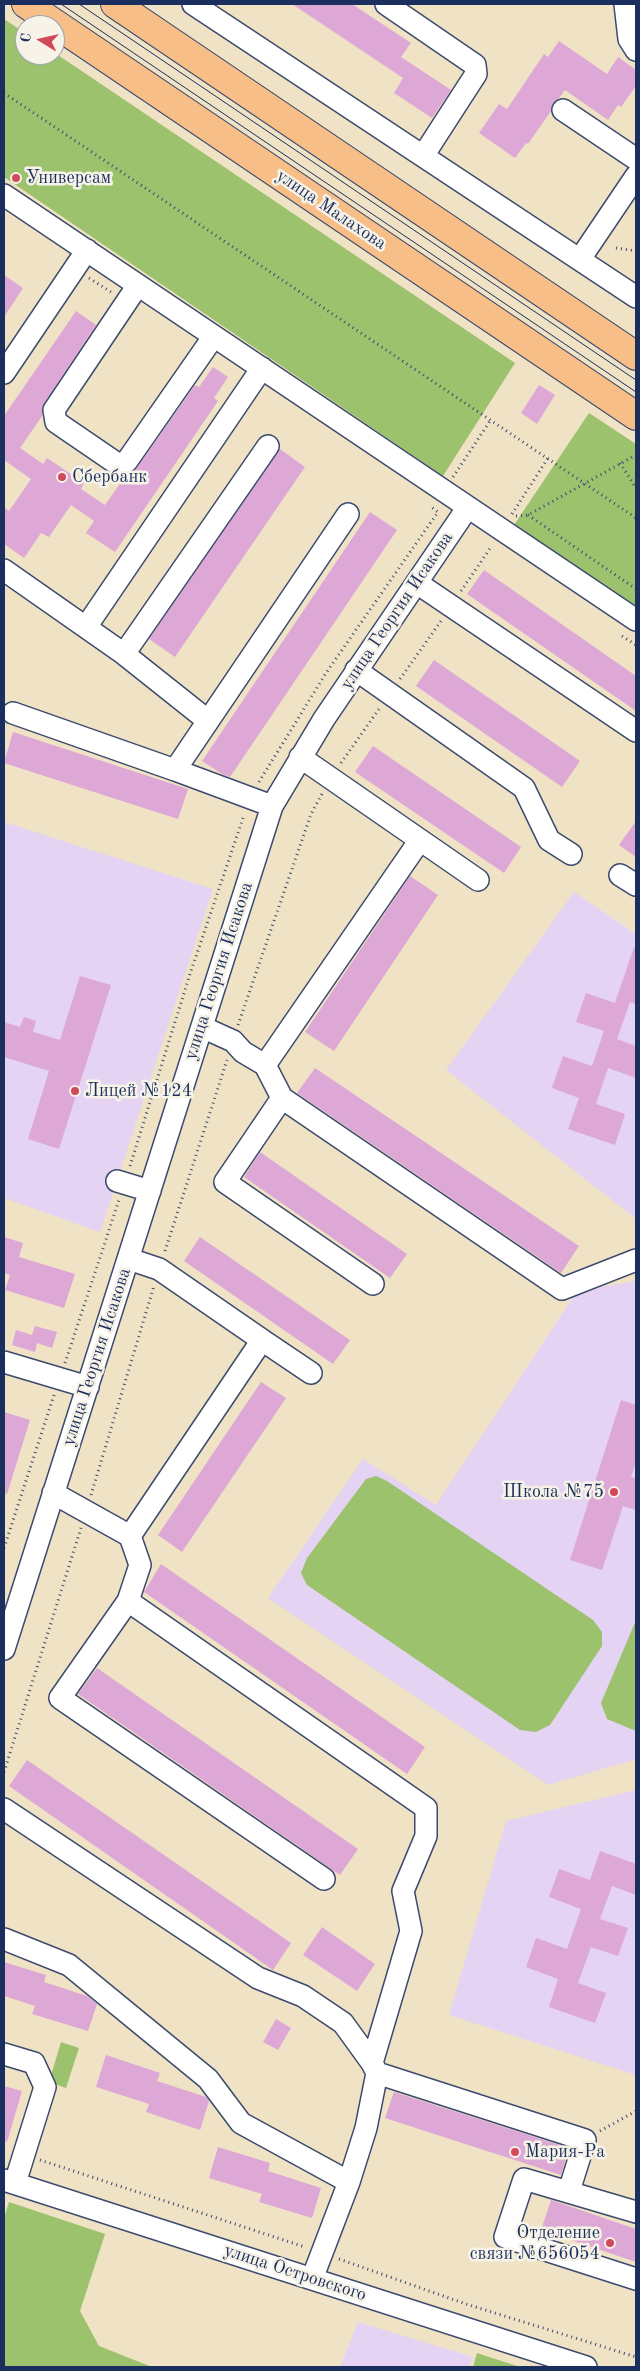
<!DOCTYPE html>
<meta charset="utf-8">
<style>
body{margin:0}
#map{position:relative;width:640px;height:2371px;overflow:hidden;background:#f0e2c5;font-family:"Old Standard TT",serif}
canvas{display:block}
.frame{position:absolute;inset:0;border:5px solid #1b2f5e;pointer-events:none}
.north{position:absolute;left:15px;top:15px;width:50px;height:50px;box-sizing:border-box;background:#f7f3e8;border:1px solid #9fa5b1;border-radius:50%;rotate:279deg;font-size:14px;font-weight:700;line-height:20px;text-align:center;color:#1b2f5e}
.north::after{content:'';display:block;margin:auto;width:18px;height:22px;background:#d1495b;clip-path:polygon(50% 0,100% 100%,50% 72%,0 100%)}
</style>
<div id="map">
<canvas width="640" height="2371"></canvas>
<div class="frame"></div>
<div class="north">С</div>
</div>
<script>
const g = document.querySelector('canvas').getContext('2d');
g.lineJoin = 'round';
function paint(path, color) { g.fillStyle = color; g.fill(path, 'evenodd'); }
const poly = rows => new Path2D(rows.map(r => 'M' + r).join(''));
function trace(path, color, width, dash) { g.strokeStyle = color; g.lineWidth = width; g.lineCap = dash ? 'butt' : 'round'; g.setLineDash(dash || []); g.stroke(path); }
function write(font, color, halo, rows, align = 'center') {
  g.font = font + ' "Old Standard TT",serif'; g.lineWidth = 5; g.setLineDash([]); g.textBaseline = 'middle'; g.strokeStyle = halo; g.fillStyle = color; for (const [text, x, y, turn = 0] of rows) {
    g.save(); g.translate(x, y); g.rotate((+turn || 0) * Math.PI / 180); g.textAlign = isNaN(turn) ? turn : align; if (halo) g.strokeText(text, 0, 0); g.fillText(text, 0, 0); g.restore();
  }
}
paint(poly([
 [4,822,213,889,100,1232,4,1198],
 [574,892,636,934,636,1219,446,1070],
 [636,1281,636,1759,548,1785,268,1598,363,1459,436,1505,577,1291],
 [636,1790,636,2075,449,2015,506,1821],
 [358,2322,473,2357,469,2367,340,2367]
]), '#e4d3f2');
paint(poly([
 [4,19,25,33,25,55,55,55,55,53,515,363,443,476,4,177],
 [589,413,636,444,636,606,514,525],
 [376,1476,387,1481,593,1620,602,1632,602,1646,550,1725,536,1732,520,1730,307,1585,301,1573,307,1558,366,1479],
 [636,1620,636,1731,607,1719,601,1703],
 [61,2042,79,2048,66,2088,49,2082],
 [9,2202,105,2234,80,2311,99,2346,152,2367,4,2367,4,2218],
 [477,2353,520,2367,473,2367]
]), '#9dc26d');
paint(poly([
 [292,4,352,4,411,43,401,57,451,90,432,118,394,93,403,78],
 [559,41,607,74,618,57,636,70,636,86,621,107,618,105,608,120,565,90,559,98,553,103,551,111,528,144,526,143,515,158,479,133,499,104,507,109,544,54,548,57],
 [4,275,23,288,4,317],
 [76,311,96,325,44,403,42,416,20,448,43,464,47,458,84,483,81,489,105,505,126,475,137,468,195,385,199,387,213,367,228,377,214,398,218,401,115,552,86,533,94,521,71,505,49,537,41,533,24,558,4,544,4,507,9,511,31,479,4,460,4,416],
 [539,385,555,395,537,424,521,413],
 [280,449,305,467,175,657,149,639],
 [370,512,397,530,230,777,222,774,202,761],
 [484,570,636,676,636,711,467,594],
 [434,660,580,761,562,787,416,686],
 [13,732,188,789,178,819,4,763],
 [373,746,521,847,504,873,355,772],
 [636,821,636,857,619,845],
 [410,876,438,895,334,1051,305,1032],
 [634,947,636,948,636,1004,630,1002,617,1039,636,1046,636,1078,608,1068,596,1104,625,1114,615,1145,568,1129,579,1098,552,1088,563,1056,592,1066,604,1031,576,1022,586,993,615,1003],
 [80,976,111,985,59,1149,28,1139,49,1071,4,1057,4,1022,20,1027,24,1017,36,1021,33,1032,60,1040],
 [315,1068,579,1246,561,1273,297,1093],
 [260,1152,407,1254,390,1278,244,1177],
 [4,1237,23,1243,19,1257,75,1274,64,1308,5,1290,10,1275,4,1273],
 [200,1237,350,1340,333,1364,184,1261],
 [35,1326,57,1332,52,1348,37,1343,35,1352,12,1345,16,1330,32,1335],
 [261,1382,286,1398,182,1552,158,1535],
 [621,1400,636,1405,636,1462,631,1477,636,1478,636,1510,623,1506,602,1570,570,1560],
 [4,1412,30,1420,7,1494,4,1493],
 [161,1564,425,1747,407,1774,144,1592],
 [97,1668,358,1849,340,1875,78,1694],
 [27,1760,291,1943,273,1970,9,1786],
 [600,1851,636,1864,636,1895,612,1886,600,1919,628,1928,618,1956,591,1947,578,1983,606,1993,595,2023,549,2007,558,1979,526,1967,536,1938,567,1949,581,1909,549,1897,559,1869,590,1880],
 [322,1927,375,1964,357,1991,303,1955],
 [4,1962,46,1975,44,1982,87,1996,97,2004,88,2031,32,2014,35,2006,4,1996],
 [276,2019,291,2028,278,2050,263,2042],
 [106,2055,160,2073,157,2081,206,2097,209,2101,200,2130,146,2112,149,2104,96,2087],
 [4,2086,22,2091,7,2142,4,2141],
 [394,2092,569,2148,561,2175,385,2118],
 [218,2147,270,2163,268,2171,321,2188,312,2218,259,2202,262,2194,209,2178],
 [551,2200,636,2229,636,2262,541,2230]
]), '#dda8d6');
const minor = poly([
 [193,4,636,297],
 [386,4,475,65,476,74,423,156],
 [625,4,629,39,636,50],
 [563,110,636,159],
 [4,195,636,620],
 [580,259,636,176],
 [138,285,54,410,56,422,116,463,121,464,127,461,214,336],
 [4,373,87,250],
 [4,570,124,654,207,720],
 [417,583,636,731],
 [86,627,262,368],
 [124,654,268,446],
 [356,670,524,788,549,840,571,854],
 [13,713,175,770],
 [300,757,478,880],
 [272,806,175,770,348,514],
 [620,875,636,885],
 [202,1027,233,1041,243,1052,265,1065,420,840],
 [265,1065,282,1098,562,1289,636,1260],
 [282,1098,225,1182,373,1284],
 [117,1181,150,1191],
 [129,1259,159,1269,262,1340],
 [4,1362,88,1387],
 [53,1493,130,1536],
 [128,1601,140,1565,130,1536,262,1340,311,1373],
 [4,1649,272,806,324,719,468,507],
 [4,1809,258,1978,303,1996,343,2023,372,2063],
 [4,1939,69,1965,208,2079,241,2123,349,2182],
 [4,2054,34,2063,45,2087,15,2183],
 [377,2073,585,2140,569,2191],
 [4,2180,586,2367],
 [636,2212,524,2179,505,2237,636,2279],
 [312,2279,349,2182,366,2128,377,2073,372,2063,411,1931,403,1891,426,1836,426,1808,128,1601,60,1698,324,1879]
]);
const major = poly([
 [26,4,636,416],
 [115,4,636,356]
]);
trace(minor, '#3b4a6d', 24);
trace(major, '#3b4a6d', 30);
trace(poly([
 [4,93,636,518],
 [616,248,636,251],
 [89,278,111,292],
 [620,463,636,488],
 [453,477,490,421],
 [512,514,548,458],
 [528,515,636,589],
 [516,516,528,515,636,455],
 [461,591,491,547],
 [622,636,636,645],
 [400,679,441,621],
 [341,763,379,709],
 [259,782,326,673,438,512,430,506],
 [238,1025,311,814,322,794],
 [130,1166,190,974,244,815],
 [165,1251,227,1060],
 [65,1363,119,1200],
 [91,1495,154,1286],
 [4,1548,54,1395],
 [4,1772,81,1528],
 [600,2131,636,2111],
 [40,2160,305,2247],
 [339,2259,466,2304,636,2357]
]), '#3b4a6d', 3, [1, 4]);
trace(minor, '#fff', 21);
trace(major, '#f7be88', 28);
trace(poly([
 [61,4,636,392],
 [79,4,636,380]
]), '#1b2f5e', 1);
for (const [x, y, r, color] of [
 [16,178,5,"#d1495b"],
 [62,477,5,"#d1495b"],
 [75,1091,5,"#d1495b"],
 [614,1492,5,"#d1495b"],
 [515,2152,5,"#d1495b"],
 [610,2243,5,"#d1495b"]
]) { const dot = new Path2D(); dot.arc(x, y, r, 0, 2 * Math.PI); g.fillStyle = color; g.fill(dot); trace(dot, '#f7f3e8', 2); }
write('18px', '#1b2f5e', '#f7f3e8', [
 ["Универсам",26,178],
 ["Сбербанк",72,477],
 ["Лицей №124",85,1091],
 ["Школа №75",604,1492,"right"],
 ["Мария-Ра",525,2152],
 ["Отделение",600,2233,"right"],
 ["связи №656054",600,2254,"right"]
], 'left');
write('18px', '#1b2f5e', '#f7f3e8', [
 ["улица Малахова",331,210,34],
 ["улица Георгия Исакова",397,611,-56],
 ["улица Георгия Исакова",219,971,-72],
 ["улица Георгия Исакова",97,1357,-72],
 ["улица Островского",295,2273,18]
]);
</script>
